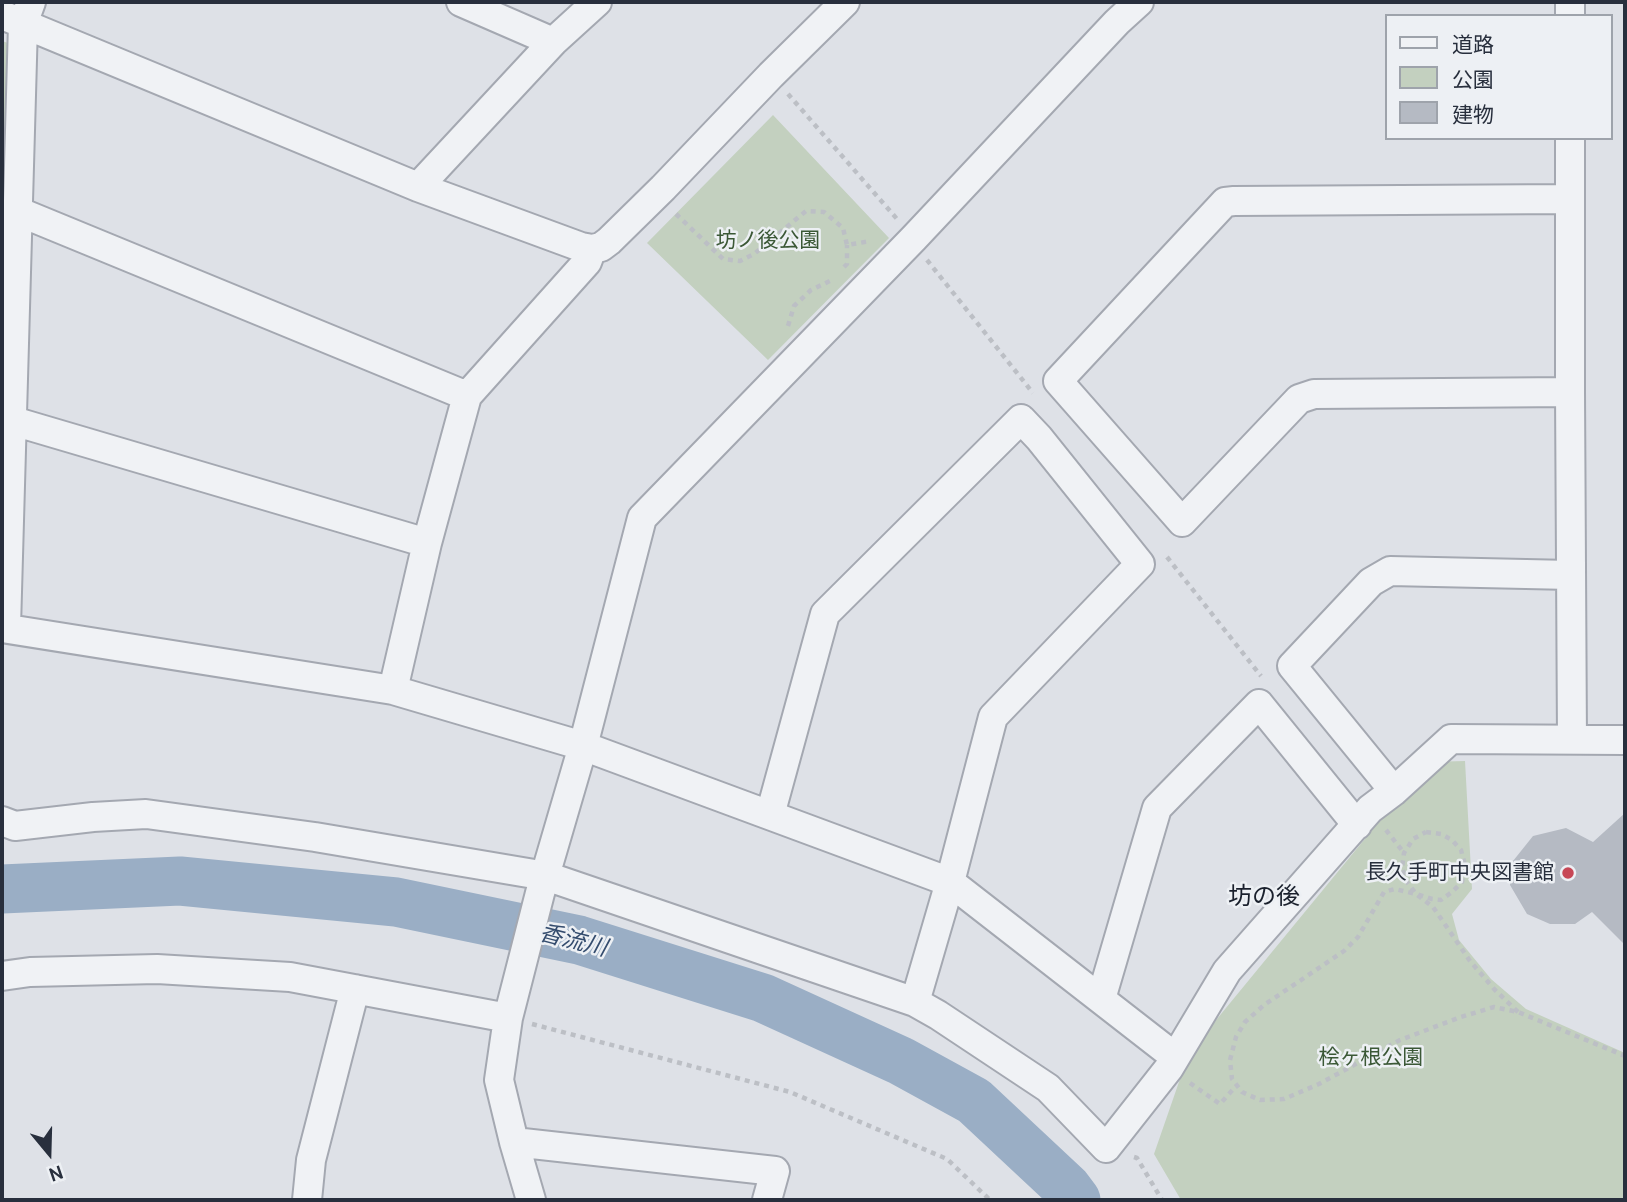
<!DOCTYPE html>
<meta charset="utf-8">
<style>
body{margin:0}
#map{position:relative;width:1627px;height:1202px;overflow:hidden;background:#dee1e7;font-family:Cabin,"Noto Sans JP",sans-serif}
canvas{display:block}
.frame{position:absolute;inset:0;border:4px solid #282f3d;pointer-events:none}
.legend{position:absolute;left:1385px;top:14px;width:228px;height:126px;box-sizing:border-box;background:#edf0f4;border:2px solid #9ea3ab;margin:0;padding:9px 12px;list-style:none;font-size:21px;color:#282f3d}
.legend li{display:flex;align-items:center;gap:14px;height:35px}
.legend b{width:35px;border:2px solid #9ea3ab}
.north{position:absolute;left:14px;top:1118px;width:70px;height:70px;-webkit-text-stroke:5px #edf0f4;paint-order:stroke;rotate:161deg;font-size:19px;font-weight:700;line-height:28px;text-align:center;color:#282f3d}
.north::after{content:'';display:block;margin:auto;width:24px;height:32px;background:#282f3d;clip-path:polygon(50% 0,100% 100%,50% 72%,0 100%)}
</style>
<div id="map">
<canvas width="1627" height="1202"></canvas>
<div class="frame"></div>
<ul class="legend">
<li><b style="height:9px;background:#f0f2f5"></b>道路</li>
<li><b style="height:19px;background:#c3d0bf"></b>公園</li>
<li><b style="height:19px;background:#b5bac3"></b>建物</li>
</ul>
<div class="north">N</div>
</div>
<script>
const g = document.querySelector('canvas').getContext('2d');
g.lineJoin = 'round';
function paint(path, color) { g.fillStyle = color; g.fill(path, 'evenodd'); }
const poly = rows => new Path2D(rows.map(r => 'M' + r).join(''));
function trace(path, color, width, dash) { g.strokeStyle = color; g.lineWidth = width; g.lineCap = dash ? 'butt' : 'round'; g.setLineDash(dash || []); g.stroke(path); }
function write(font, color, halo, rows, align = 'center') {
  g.font = font + ' Cabin,"Noto Sans JP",sans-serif'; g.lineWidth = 5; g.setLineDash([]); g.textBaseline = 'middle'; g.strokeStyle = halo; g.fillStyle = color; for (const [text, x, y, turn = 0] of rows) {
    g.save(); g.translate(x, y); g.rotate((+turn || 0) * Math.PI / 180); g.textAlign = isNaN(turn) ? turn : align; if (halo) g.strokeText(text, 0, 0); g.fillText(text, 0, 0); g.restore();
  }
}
paint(poly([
 [2,41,8,43,2,273],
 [773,115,889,238,768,360,647,243],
 [1465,761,1472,889,1452,914,1459,940,1491,979,1526,1009,1625,1053,1625,1200,1181,1200,1154,1154,1189,1053,1428,762]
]), '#c3d0bf');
trace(poly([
 [2,889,180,881,396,902,579,940,763,998,901,1061,974,1101,1067,1188,1076,1200]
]), '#9aaec5', 49);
paint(poly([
 [1625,813,1625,945,1592,912,1575,924,1550,924,1527,914,1510,885,1513,861,1533,836,1566,828,1593,842]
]), '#b5bac3');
const minor = poly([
 [461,2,553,42],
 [1570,2,1570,16],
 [2,15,418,187,581,247,592,249,601,247,609,241,663,188,771,75,845,2],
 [1570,138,1570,392,1572,739],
 [418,187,553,42,597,2],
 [17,211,467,396],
 [1570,392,1314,394,1299,399,1182,522,1058,381,1225,202,1234,201,1570,199],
 [2,422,13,421,427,543],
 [6,627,23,24,31,2],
 [2,628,393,690,583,746,950,882,1175,1057],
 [393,690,427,543,467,396,587,262,592,249],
 [1394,791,1292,666,1371,582,1390,571,1571,575],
 [770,815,825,614,1021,419,1039,438,1140,564,993,717,950,882,915,1002],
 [2,821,15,826,93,817,146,814,315,837,546,876,915,1002,938,1015,1048,1088,1106,1148,1169,1068,1227,971,1370,809,1394,791,1451,739,1625,740],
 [2,976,30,972,157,969,290,977,508,1018],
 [1101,999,1157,808,1259,704,1357,825],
 [514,1142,775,1171,767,1200],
 [307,1200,311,1160,355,989],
 [531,1200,514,1142,499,1080,508,1018,540,893,583,746,642,518,914,238,1117,22,1139,2]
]);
trace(minor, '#a4a8b1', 32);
trace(poly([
 [788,94,897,219],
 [676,214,723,259,740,261,754,254,806,211,824,212,843,228,847,245,871,241],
 [927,260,1033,393],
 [844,267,847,264,847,245],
 [788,326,794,306,811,290,834,279],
 [1167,557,1261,676],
 [1386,830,1404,853],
 [1426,832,1441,834,1452,840,1461,850,1465,865,1462,882,1452,892,1441,900,1432,899,1416,894,1407,882,1402,868,1404,853,1413,839,1426,832],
 [1518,1012,1495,990,1470,961,1433,907,1416,894,1395,889,1384,892,1358,937,1344,951,1264,1005,1245,1022,1236,1037,1230,1060,1232,1079,1242,1092,1260,1100,1284,1099,1319,1084,1400,1040,1461,1017,1494,1007,1518,1012,1625,1056],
 [532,1024,790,1092,947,1159,990,1200],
 [1190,1083,1220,1104,1237,1085],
 [1134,1157,1137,1158,1162,1200]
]), '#bcbfc5', 4.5, [5, 5]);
trace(minor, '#f0f2f5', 28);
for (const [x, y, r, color] of [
 [1568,873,7,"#c74756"]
]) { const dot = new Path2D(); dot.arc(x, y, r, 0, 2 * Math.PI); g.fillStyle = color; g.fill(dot); trace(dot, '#edf0f4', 2.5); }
write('21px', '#3b5836', '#edf0f4', [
 ["坊ノ後公園",768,241],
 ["桧ヶ根公園",1371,1058]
]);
write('21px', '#282f3d', '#edf0f4', [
 ["長久手町中央図書館",1554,873]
], 'right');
write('italic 23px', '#344c6e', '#edf0f4', [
 ["香流川",573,941,14]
]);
write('24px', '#1a202d', '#edf0f4', [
 ["坊の後",1264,897]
]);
</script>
